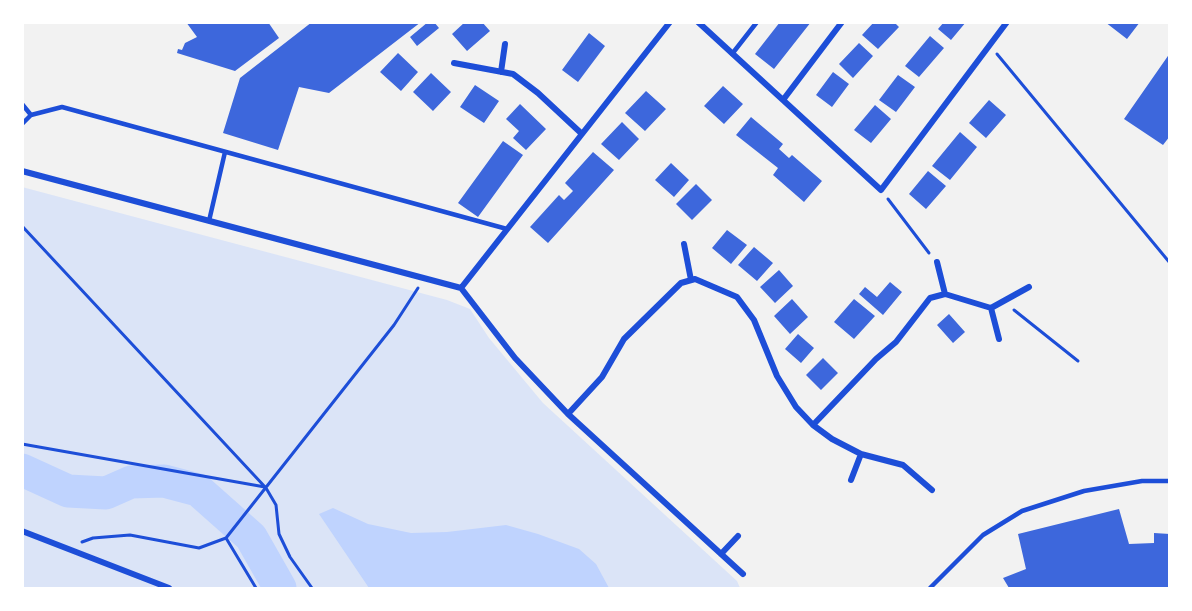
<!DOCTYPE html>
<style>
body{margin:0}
#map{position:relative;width:1192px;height:611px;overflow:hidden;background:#f2f2f2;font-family:"Golos Text",sans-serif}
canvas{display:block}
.frame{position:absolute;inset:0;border:24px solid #fff;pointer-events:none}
</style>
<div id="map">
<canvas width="1192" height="611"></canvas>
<div class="frame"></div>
</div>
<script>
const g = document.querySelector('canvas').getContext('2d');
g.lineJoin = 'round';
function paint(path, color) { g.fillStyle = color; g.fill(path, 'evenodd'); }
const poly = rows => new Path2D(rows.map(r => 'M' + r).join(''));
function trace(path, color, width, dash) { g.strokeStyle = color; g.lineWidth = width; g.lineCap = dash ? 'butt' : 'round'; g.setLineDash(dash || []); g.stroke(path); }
paint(poly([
 [22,187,447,300,470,309,489,338,543,403,737,581,740,588,23,588]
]), '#dbe4f7');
paint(poly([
 [333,508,368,524,411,533,447,532,506,525,538,534,579,549,596,564,609,588,369,588,319,514]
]), '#bfd3fe');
trace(poly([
 [22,470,68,491,106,493,131,482,164,481,198,490,251,537,280,588]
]), '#bfd3fe', 33);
paint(poly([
 [186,22,268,22,279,38,235,71,177,53,178,49,182,50,185,43,197,37],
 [312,22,421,22,329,93,299,87,278,150,223,133,240,78],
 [428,22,434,22,439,28,417,46,410,37],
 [465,22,482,22,490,31,467,51,452,34],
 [780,22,811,22,774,69,755,54],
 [874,22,894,22,899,27,878,49,862,35],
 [944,22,966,22,951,40,938,29],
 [1105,22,1140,22,1127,39],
 [589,33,605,46,578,82,562,70],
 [930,36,944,48,919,77,905,66],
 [859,43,873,56,853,78,839,64],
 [398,53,418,72,401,91,380,72],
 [1170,53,1170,136,1163,145,1124,119],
 [833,72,849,84,832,107,816,95],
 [431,73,451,92,433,111,413,92],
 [898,75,915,87,896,112,879,100],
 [475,85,499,101,484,123,460,107],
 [723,86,743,104,724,124,704,106],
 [646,91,666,109,645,131,625,113],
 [989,100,1006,115,986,138,969,123],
 [520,104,546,129,526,150,513,138,519,131,506,119],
 [875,105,891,119,871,143,854,130],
 [751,117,783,144,779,149,789,158,792,155,822,181,804,202,773,175,778,168,736,135],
 [622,122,639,139,619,160,601,144],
 [960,132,977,147,950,180,932,166],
 [503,141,523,155,478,217,458,203],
 [593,152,614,170,548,243,530,227,559,195,564,200,573,191,565,183],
 [671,163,689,180,674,197,655,180],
 [928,171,946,186,926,209,909,194],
 [696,184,712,200,692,220,676,204],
 [727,230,747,245,731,264,712,248],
 [754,247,773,263,757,281,738,265],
 [779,270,793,286,775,303,760,287],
 [890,282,902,292,883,315,859,294,865,287,877,297],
 [792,299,808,317,790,334,774,316],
 [854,299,875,316,854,339,834,322],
 [949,314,965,332,953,343,937,325],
 [798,334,814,348,801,363,785,349],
 [823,358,838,373,821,390,806,375],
 [1119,509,1129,544,1154,543,1154,533,1170,534,1170,588,1009,588,1003,578,1026,569,1018,534]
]), '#3d67dc');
trace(poly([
 [997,54,1170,263],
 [888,199,929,253],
 [22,226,266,488,276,505,279,534,290,557,312,588],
 [1014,310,1078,361],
 [22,444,265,487],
 [82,542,93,538,130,535,199,548,226,538],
 [256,588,226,538,394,325,418,288]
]), '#1d4ed8', 3);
trace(poly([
 [732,54,757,22],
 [22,104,31,115,62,107,507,229],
 [22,124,31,115],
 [209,221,225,152],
 [930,588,983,535,1022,511,1084,491,1142,481,1170,481]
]), '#1d4ed8', 4.5);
trace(poly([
 [698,22,881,190,1007,22],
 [454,63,513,74,538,93,582,134],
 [501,72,505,44],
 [783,100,842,22],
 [22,171,461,288],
 [684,244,691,280],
 [937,262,945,294],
 [461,288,515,358,568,414,743,574],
 [461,288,670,22],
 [991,308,1029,287],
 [568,414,602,377,624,339,681,283,695,279,737,297,754,320,777,376,796,407,813,425,832,439,861,454,903,465,932,490],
 [813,425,876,359,896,342,930,298,945,294,991,308,999,339],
 [851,480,861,454],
 [22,531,169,588],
 [721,554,738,536]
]), '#1d4ed8', 6);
</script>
